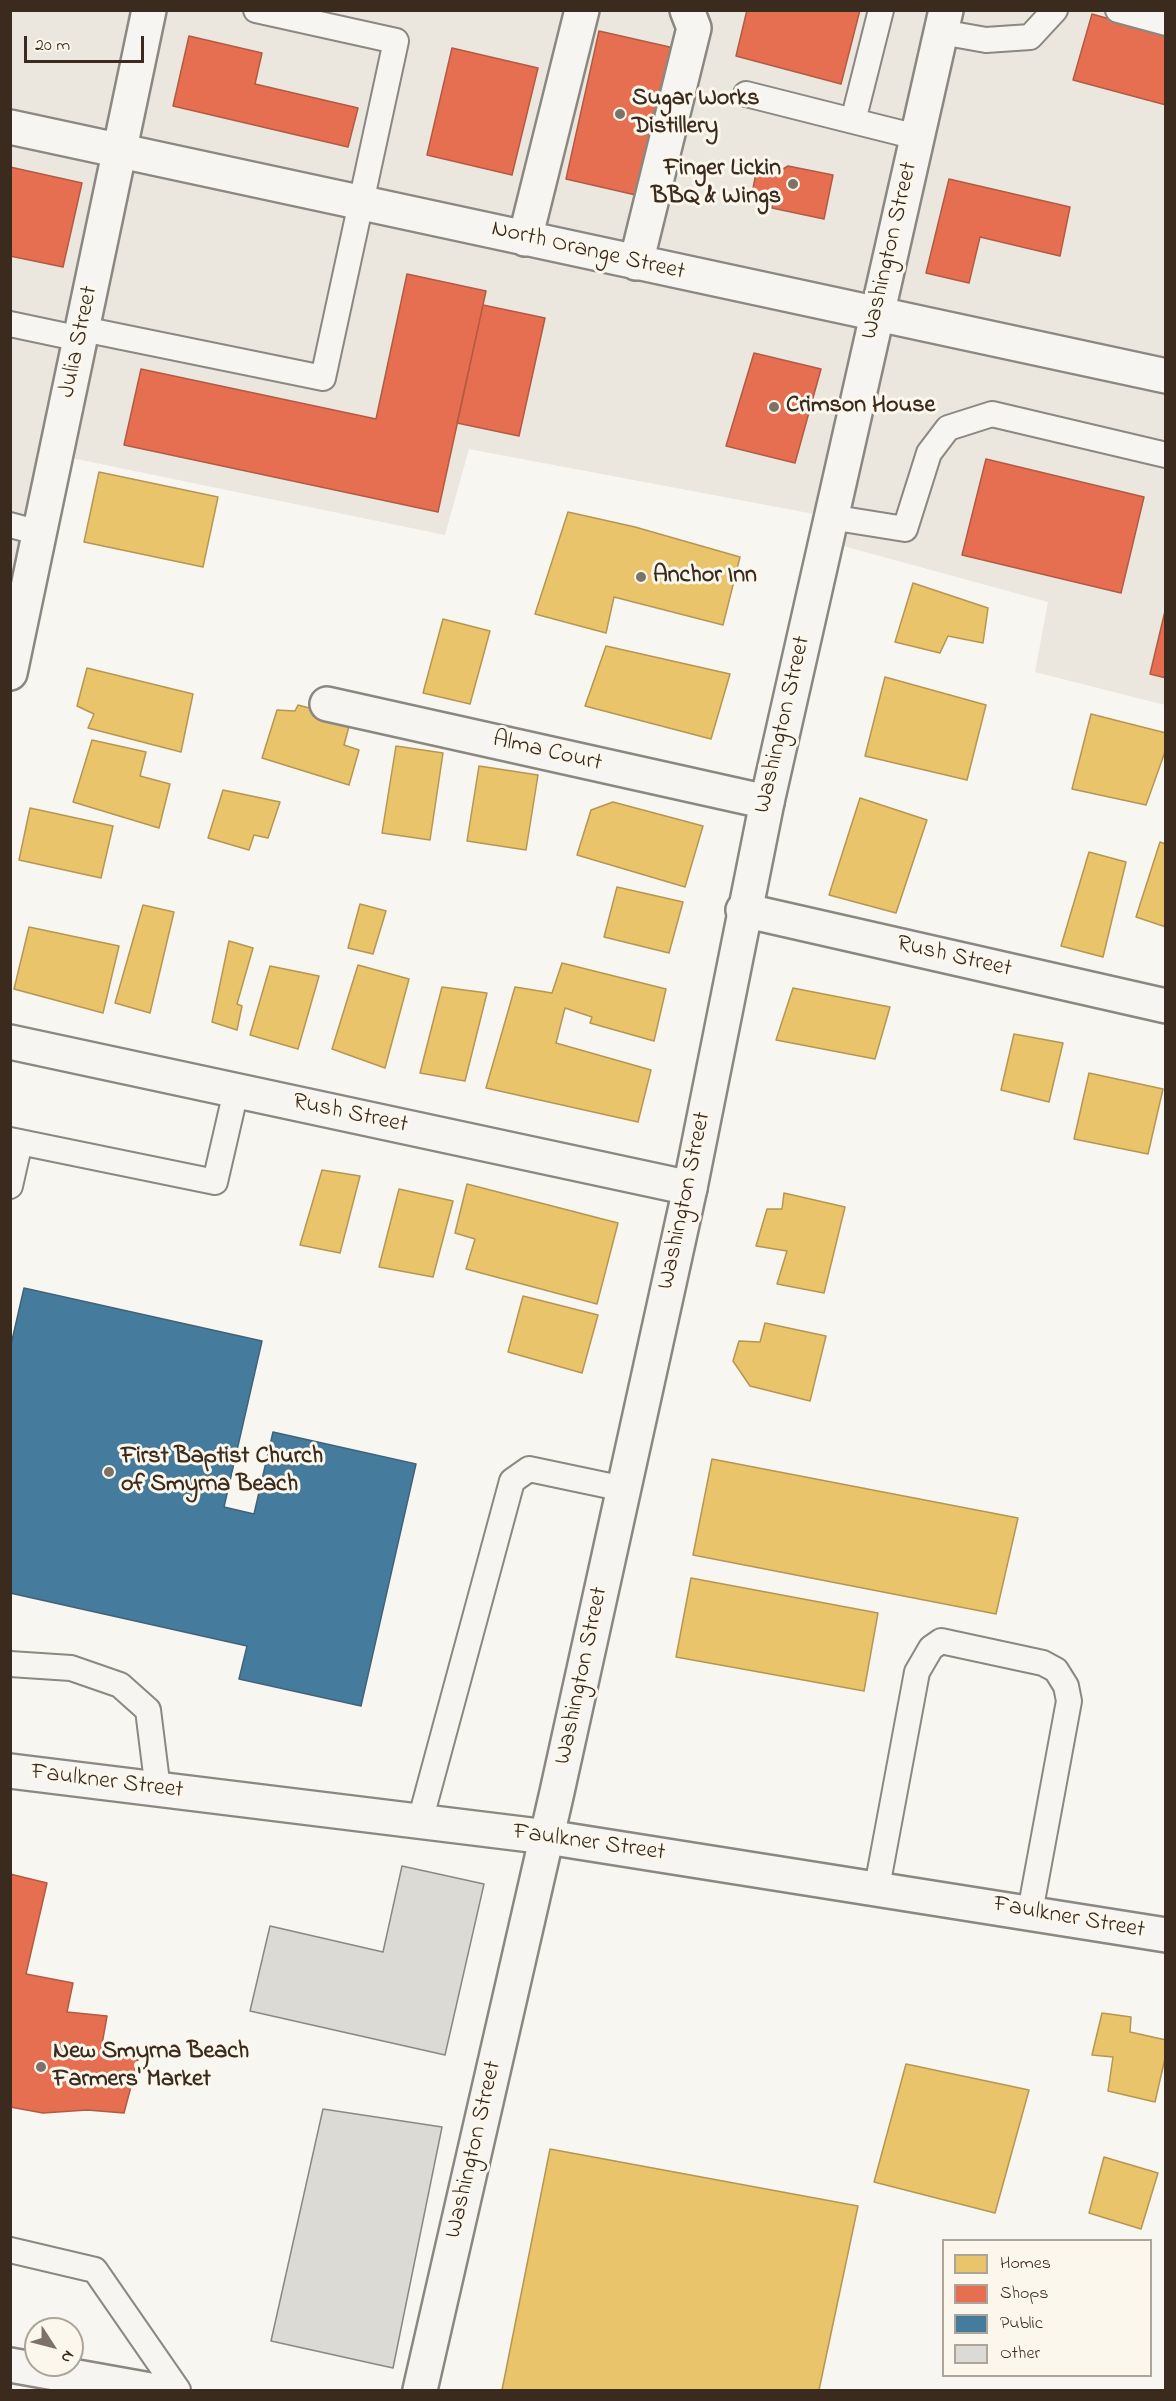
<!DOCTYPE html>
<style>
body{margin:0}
#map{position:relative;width:1176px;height:2401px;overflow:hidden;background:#f8f6f0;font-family:"Indie Flower",sans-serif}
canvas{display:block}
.frame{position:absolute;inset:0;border:12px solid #3b2a1e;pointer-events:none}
.legend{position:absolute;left:942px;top:2239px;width:210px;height:138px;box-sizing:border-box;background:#fbf7ec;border:2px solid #aea59a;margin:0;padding:8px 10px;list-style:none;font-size:18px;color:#3b2a1e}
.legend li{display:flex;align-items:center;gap:12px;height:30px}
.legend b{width:30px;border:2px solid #aea59a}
.north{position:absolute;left:24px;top:2317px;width:60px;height:60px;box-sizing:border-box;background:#fbf7ec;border:2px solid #aea59a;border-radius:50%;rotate:126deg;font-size:16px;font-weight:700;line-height:24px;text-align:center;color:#3b2a1e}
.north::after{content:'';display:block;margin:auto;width:21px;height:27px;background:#7d7168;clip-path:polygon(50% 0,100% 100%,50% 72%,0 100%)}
.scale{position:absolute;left:24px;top:36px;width:120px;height:27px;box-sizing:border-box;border:3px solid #3b2a1e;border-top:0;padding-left:8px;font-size:18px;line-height:21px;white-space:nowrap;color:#3b2a1e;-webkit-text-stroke:4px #fbf7ec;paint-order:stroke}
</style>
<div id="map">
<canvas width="1176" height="2401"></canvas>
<div class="frame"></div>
<ul class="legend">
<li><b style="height:16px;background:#e9c46a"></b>Homes</li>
<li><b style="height:16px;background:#e76f51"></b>Shops</li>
<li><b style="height:16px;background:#457b9d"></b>Public</li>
<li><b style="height:16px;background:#dcdad5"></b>Other</li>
</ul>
<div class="north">N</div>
<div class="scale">20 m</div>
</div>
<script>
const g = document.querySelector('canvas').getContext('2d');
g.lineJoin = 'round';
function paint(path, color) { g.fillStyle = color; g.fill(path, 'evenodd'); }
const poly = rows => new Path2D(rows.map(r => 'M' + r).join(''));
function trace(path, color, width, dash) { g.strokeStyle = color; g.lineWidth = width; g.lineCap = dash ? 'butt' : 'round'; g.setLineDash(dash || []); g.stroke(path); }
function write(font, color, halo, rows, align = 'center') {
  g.font = font + ' "Indie Flower",sans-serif'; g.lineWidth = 6; g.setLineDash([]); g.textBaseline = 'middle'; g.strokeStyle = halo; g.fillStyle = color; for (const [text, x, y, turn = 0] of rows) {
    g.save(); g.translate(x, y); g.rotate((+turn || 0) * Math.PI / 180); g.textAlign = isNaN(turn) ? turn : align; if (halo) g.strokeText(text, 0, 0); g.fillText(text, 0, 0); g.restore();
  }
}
paint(poly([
 [11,11,1165,11,1165,705,1035,672,1048,602,825,541,830,517,469,449,445,535,57,455,11,673]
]), '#ebe6de');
const homes = poly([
 [99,472,218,497,203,567,84,542,99,472],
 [568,512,635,527,740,557,723,625,614,597,606,633,535,614,568,512],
 [913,583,988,608,983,643,948,636,940,653,895,642,913,583],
 [443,619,490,631,470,704,423,693,443,619],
 [606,646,730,674,711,739,585,706,606,646],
 [87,668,193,694,181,752,88,728,94,714,77,706,87,668],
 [885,677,986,705,967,780,865,756,885,677],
 [298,705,351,719,344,745,359,750,349,785,262,758,277,710,295,711,298,705],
 [1091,714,1166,733,1166,749,1146,805,1072,789,1091,714],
 [92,740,146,752,140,776,170,784,159,828,73,802,92,740],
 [396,746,443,753,430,840,382,833,396,746],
 [479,766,538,775,526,850,467,841,479,766],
 [223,790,280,802,268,838,254,835,249,850,208,838,223,790],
 [860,798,927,820,896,913,829,895,860,798],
 [613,802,703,826,685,887,577,855,591,810,613,802],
 [30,808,113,826,101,878,19,860,30,808],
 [1160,842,1166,844,1166,927,1136,917,1160,842],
 [1089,852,1126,862,1103,957,1061,946,1089,852],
 [617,887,683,902,669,953,604,937,617,887],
 [360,904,386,911,373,954,348,948,360,904],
 [143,905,174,912,150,1013,115,1003,143,905],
 [29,927,119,946,103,1013,14,989,29,927],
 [229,941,253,948,237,1004,242,1006,237,1030,212,1022,229,941],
 [562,963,666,989,654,1041,590,1023,592,1017,565,1008,556,1043,651,1070,638,1122,486,1088,515,987,552,993,562,963],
 [358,965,409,979,385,1068,332,1049,358,965],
 [270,966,319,976,298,1049,250,1035,270,966],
 [442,987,487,993,465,1081,420,1073,442,987],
 [793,988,890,1007,875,1059,776,1040,793,988],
 [1014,1034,1063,1043,1049,1102,1001,1090,1014,1034],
 [1089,1073,1163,1089,1148,1154,1074,1139,1089,1073],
 [322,1170,360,1176,340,1253,300,1245,322,1170],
 [467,1184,618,1223,597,1304,466,1269,475,1239,455,1233,467,1184],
 [399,1189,453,1201,433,1277,379,1267,399,1189],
 [784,1193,845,1207,824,1293,777,1284,787,1251,756,1246,767,1209,782,1209,784,1193],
 [523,1296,598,1315,582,1373,508,1352,523,1296],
 [765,1323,826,1336,810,1401,750,1386,733,1361,739,1341,760,1342,765,1323],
 [712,1459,1018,1518,996,1614,693,1555,712,1459],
 [691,1578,878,1613,864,1691,676,1657,691,1578],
 [1102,2013,1131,2017,1130,2032,1166,2040,1166,2054,1155,2102,1108,2091,1113,2057,1092,2055,1102,2013],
 [906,2064,1029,2090,995,2213,874,2182,906,2064],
 [550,2149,858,2206,819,2390,502,2390,550,2149],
 [1104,2157,1158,2173,1141,2229,1089,2213,1104,2157]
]);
paint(homes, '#e9c46a');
trace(homes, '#b59653', 1.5);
const shops = poly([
 [747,10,860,10,841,84,736,56,747,10],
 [1092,14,1166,35,1166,105,1073,80,1092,14],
 [599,31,674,48,640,196,566,179,599,31],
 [189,36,262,53,255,84,358,108,348,147,173,106,189,36],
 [452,48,538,68,512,175,427,155,452,48],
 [758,164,783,169,788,166,833,175,824,219,772,208,774,197,752,193,758,164],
 [10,167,82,183,63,267,10,256,10,167],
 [949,179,1070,207,1060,256,980,237,969,283,926,273,949,179],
 [407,274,486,291,438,512,124,445,141,369,376,419,407,274],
 [483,305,545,318,519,436,457,423,483,305],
 [754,353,821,369,795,463,726,446,754,353],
 [986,459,1144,497,1121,593,962,555,986,459],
 [1166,607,1166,678,1150,674,1166,607],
 [10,1874,47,1883,26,1974,73,1983,67,2012,107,2016,101,2050,138,2060,124,2113,87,2110,43,2113,10,2107,10,1874]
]);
paint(shops, '#e76f51');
trace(shops, '#b35a42', 1.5);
const public = poly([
 [24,1288,262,1341,224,1507,254,1514,273,1432,416,1464,361,1706,239,1679,247,1646,10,1593,10,1349,24,1288]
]);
paint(public, '#457b9d');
trace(public, '#426377', 1.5);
const building = poly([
 [402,1866,484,1884,445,2055,250,2011,270,1926,383,1952,402,1866],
 [323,2109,442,2127,393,2368,271,2341,323,2109]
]);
paint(building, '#dcdad5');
trace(building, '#8b8781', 1.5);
const lane = poly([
 [881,10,853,121,917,137],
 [1118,10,1166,23],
 [941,32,986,40,1030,37,1055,10],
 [746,94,853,121],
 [10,324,81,339],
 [83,329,323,378,396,41,256,10],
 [830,517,905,529,929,453,948,428,992,414,1166,455],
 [10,525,40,533],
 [10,1140,215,1182,236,1091],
 [10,1186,20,1142],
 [10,1664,71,1668,120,1685,148,1710,158,1790],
 [420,1821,512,1481,529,1469,624,1489],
 [877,1887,917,1672,931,1648,941,1641,1043,1663,1056,1670,1066,1686,1069,1701,1030,1912],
 [10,2250,95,2270,178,2390]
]);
const street = poly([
 [10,127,1166,376],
 [525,239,582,10],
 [636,263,694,28,687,10],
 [10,673,149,10],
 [327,704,767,802],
 [743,910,1166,1006],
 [10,1042,690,1188],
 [10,1771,547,1837,1166,1935],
 [10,2365,150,2390]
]);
const secondary = poly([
 [420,2390,557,1792,690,1188,767,802,946,10]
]);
trace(lane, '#8b8781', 28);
trace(street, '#8b8781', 38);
trace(secondary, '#8b8781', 38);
trace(lane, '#f6f5f1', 24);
trace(street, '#f6f5f1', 33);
trace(secondary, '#f6f5f1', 33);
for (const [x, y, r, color] of [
 [620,114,6,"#7d7168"],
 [793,184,6,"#7d7168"],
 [774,407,6,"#7d7168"],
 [641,577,6,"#7d7168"],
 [109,1472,6,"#7d7168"],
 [41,2067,6,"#7d7168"]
]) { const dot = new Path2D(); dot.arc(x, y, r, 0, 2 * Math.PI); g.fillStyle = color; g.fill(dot); trace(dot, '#fbf7ec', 2); }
write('bold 24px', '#3b2a1e', '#fbf7ec', [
 ["Sugar Works",632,100],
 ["Distillery",632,128],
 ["Finger Lickin",781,170,"right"],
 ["BBQ & Wings",781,198,"right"],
 ["Crimson House",786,407],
 ["Anchor Inn",653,577],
 ["First Baptist Church",121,1458],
 ["of Smyrna Beach",121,1486],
 ["New Smyrna Beach",53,2053],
 ["Farmers' Market",53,2081]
], 'left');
write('24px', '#3b2a1e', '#fbf7ec', [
 ["Washington Street",891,251,-77],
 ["North Orange Street",588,252,13],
 ["Julia Street",80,342,-78],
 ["Washington Street",784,725,-77],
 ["Alma Court",547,753,13],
 ["Rush Street",954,958,13],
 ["Rush Street",350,1115,12],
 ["Washington Street",686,1201,-78],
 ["Washington Street",583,1676,-78],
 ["Faulkner Street",107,1783,7],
 ["Faulkner Street",589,1844,8],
 ["Faulkner Street",1069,1919,10],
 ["Washington Street",475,2150,-77]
]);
</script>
